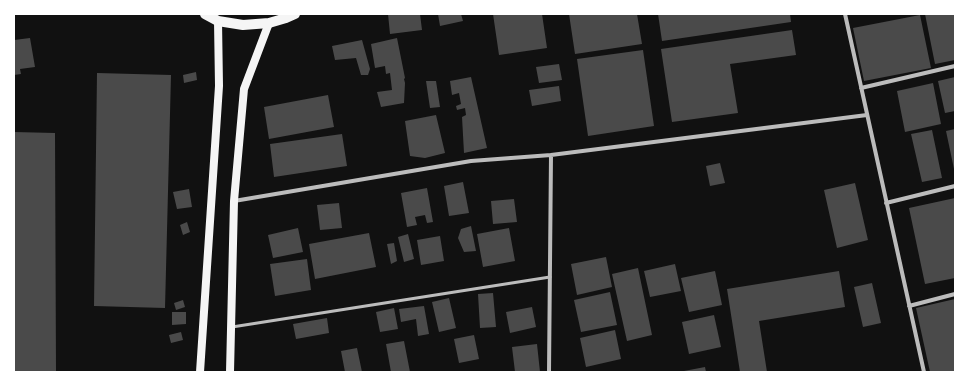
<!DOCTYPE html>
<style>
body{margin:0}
#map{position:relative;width:969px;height:386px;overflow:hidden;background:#111;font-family:"IBM Plex Sans",sans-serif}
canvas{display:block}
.frame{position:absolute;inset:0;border:15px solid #fff;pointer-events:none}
</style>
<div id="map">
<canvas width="969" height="386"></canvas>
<div class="frame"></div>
</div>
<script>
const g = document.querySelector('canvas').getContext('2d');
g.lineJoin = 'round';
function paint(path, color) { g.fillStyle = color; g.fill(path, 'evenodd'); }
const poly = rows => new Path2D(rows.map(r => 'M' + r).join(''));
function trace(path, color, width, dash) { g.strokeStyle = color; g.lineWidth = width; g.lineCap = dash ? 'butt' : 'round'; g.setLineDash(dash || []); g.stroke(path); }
paint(poly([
 [388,14,420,14,422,30,390,34],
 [438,14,461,14,463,21,440,26],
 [493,14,542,14,547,48,499,55],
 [569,14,637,14,642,44,575,54],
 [658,14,790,14,791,22,662,41],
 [925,14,955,14,955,60,935,64],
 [920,15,931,68,864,81,853,28],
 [792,30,796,55,730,64,738,113,672,122,661,49],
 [30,38,35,67,20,69,21,74,14,75,14,40],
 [397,38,405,78,404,79,405,83,404,103,381,107,377,92,392,90,390,73,386,74,385,66,375,68,371,44],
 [362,40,370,69,368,75,361,75,356,58,335,60,332,46],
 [643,50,654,126,588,136,577,59],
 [559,64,562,80,539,83,536,67],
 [196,72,197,80,184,83,183,75],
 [97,73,171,75,165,308,94,306],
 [471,77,487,148,464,153,462,117,466,115,465,108,457,110,456,106,461,104,459,93,452,95,450,81],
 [955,77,955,111,945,113,938,81],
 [426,81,436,81,440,107,430,108],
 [933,83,941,124,905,132,897,91],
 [559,86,561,101,532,106,529,90],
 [328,95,334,127,269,139,264,107],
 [436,115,445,153,425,158,410,156,405,121],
 [955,129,955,169,954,169,946,131],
 [932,130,942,178,922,182,911,134],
 [14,132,55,133,56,372,14,372],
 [342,134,347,166,274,177,270,144],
 [720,163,725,183,710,186,706,166],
 [463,182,469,213,449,216,444,186],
 [855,183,868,240,837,248,824,190],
 [427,188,433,222,427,223,425,215,415,217,417,225,407,227,401,193],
 [189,189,192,207,177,209,173,192],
 [955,198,955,278,925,284,909,208],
 [514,199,517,222,493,224,491,201],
 [339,203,342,228,320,230,317,205],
 [187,222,190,232,183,235,180,225],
 [471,226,476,251,464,252,458,238,461,229],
 [298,228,303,252,273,258,268,235],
 [509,228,515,261,483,267,477,234],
 [369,233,376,267,315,279,309,244],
 [408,234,414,259,404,262,398,237],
 [440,236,444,261,421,265,417,240],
 [394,243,397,261,391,264,387,244],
 [606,257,612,287,577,295,571,264],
 [307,259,311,290,275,296,270,264],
 [675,264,681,291,650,297,644,271],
 [638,268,652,335,627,341,612,274],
 [715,271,722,305,689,312,681,278],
 [839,271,845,307,759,321,767,372,740,372,727,289],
 [872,283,881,323,863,327,854,287],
 [610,292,617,325,581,332,574,300],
 [493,293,496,327,480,328,478,294],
 [449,298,456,328,439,332,432,302],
 [955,299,955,372,930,372,916,308],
 [183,300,185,307,176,310,174,303],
 [424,306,429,334,418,336,416,319,401,322,399,309],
 [532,307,536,327,510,333,506,312],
 [394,308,398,329,380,332,376,312],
 [172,312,186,312,186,324,172,325],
 [714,315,721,347,689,354,682,322],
 [327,318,329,333,296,339,293,324],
 [615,330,621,359,586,367,580,338],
 [181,332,183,340,171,343,169,335],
 [474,335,479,359,459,363,454,339],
 [404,341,410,372,391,372,386,344],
 [537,344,540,372,515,372,512,347],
 [357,348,362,372,345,372,341,351],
 [705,367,706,372,684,372,684,371]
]), '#4a4a4a');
trace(poly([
 [232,327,550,277]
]), '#bcbcbc', 3);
trace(poly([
 [845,14,924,372],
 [861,88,955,66],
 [234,201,471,161,551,155],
 [886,203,955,186],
 [909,306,955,294],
 [549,372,551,155,867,115]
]), '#bcbcbc', 4);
trace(poly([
 [200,372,219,86,218,21],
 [230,372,234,201,244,89,269,23]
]), '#f5f5f5', 8);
trace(poly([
 [205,14,218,21,243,25,269,23,286,18,295,14]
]), '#f5f5f5', 10);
</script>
